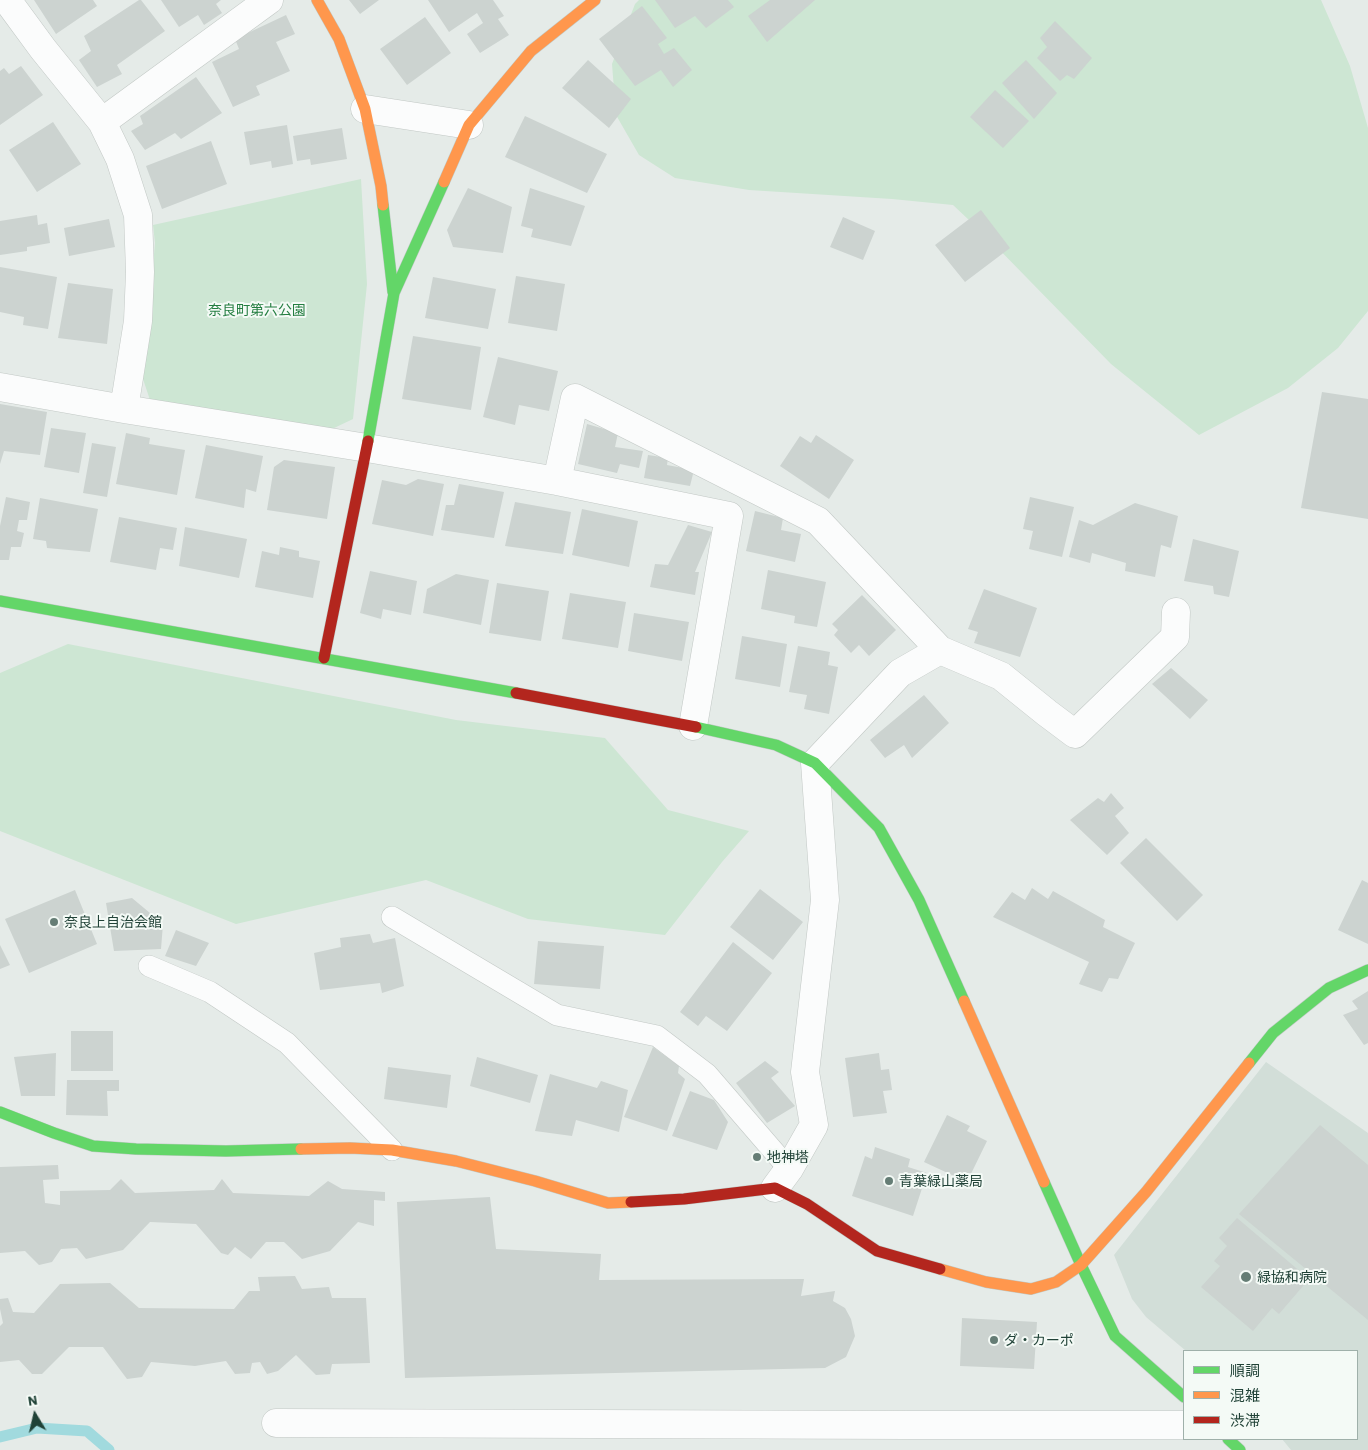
<!DOCTYPE html>
<meta charset="utf-8">
<style>
body{margin:0}
#map{position:relative;width:1368px;height:1450px;overflow:hidden;background:#e5ebe8;font-family:Barlow,"Noto Sans JP",sans-serif}
canvas{display:block}
.legend{position:absolute;left:1183px;top:1350px;width:175px;height:90px;box-sizing:border-box;background:#f4faf6;border:1px solid #9fb0aa;margin:0;padding:6px 9px;list-style:none;font-size:15px;color:#204237}
.legend li{display:flex;align-items:center;gap:10px;height:25px}
.legend b{width:25px;border:1px solid #9fb0aa}
.north{position:absolute;left:10px;top:1390px;width:50px;height:50px;-webkit-text-stroke:4px #f4faf6;paint-order:stroke;rotate:351deg;font-size:14px;font-weight:700;line-height:20px;text-align:center;color:#204237}
.north::after{content:'';display:block;margin:auto;width:18px;height:22px;background:#204237;clip-path:polygon(50% 0,100% 100%,50% 72%,0 100%)}
</style>
<div id="map">
<canvas width="1368" height="1450"></canvas>
<ul class="legend">
<li><b style="height:6px;background:#63d668"></b>順調</li>
<li><b style="height:6px;background:#ff974d"></b>混雑</li>
<li><b style="height:6px;background:#b3261e"></b>渋滞</li>
</ul>
<div class="north">N</div>
</div>
<script>
const g = document.querySelector('canvas').getContext('2d');
g.lineJoin = 'round';
function paint(path, color) { g.fillStyle = color; g.fill(path, 'evenodd'); }
const poly = rows => new Path2D(rows.map(r => 'M' + r).join(''));
function trace(path, color, width, dash) { g.strokeStyle = color; g.lineWidth = width; g.lineCap = dash ? 'butt' : 'round'; g.setLineDash(dash || []); g.stroke(path); }
function write(font, color, halo, rows, align = 'center') {
  g.font = font + ' Barlow,"Noto Sans JP",sans-serif'; g.lineWidth = 4; g.setLineDash([]); g.textBaseline = 'middle'; g.strokeStyle = halo; g.fillStyle = color; for (const [text, x, y, turn = 0] of rows) {
    g.save(); g.translate(x, y); g.rotate((+turn || 0) * Math.PI / 180); g.textAlign = isNaN(turn) ? turn : align; if (halo) g.strokeText(text, 0, 0); g.fillText(text, 0, 0); g.restore();
  }
}
paint(poly([
 [1266,1062,1368,1133,1368,1450,1291,1450,1282,1439,1357,1439,1357,1351,1186,1351,1146,1317,1132,1299,1114,1255]
]), '#d2ded8');
paint(poly([
 [639,0,1321,0,1350,66,1368,128,1368,311,1338,348,1288,388,1199,435,1111,364,986,236,953,205,892,199,749,190,675,178,639,155,616,115,612,64,635,4],
 [361,179,367,284,353,419,332,429,150,400,143,379,155,243,153,225],
 [68,644,456,720,605,738,668,810,749,831,722,862,665,935,528,919,426,880,236,924,0,831,0,673]
]), '#cde6d3');
trace(poly([
 [0,1437,37,1428,87,1431,109,1450]
]), '#a1dade', 11);
paint(poly([
 [34,0,93,0,97,6,56,34],
 [139,0,141,0,165,31,117,65,122,74,97,87,79,60,91,51,84,36],
 [161,0,221,0,216,4,222,13,204,25,198,15,179,27],
 [349,0,379,0,360,14],
 [428,0,493,0,504,16,498,19,509,35,480,53,467,34,483,23,477,13,449,32],
 [655,0,728,0,734,7,706,28,695,16,675,28],
 [770,0,815,0,767,42,748,16],
 [642,6,667,38,658,44,664,54,674,48,692,70,673,87,661,70,635,86,599,39],
 [286,15,295,34,276,42,290,71,256,86,260,95,233,107,212,62,239,49,235,39],
 [425,17,451,53,407,85,380,49],
 [1055,21,1092,58,1074,79,1067,75,1060,81,1037,58,1047,47,1040,38],
 [588,60,631,99,609,128,562,88],
 [1026,60,1057,93,1034,119,1002,83],
 [21,66,43,95,0,125,0,71,4,68,9,74],
 [196,77,222,113,181,139,175,133,145,150,131,131,143,124,140,116],
 [995,90,1029,121,1003,148,970,117],
 [525,116,607,154,587,193,505,157],
 [53,122,81,164,37,192,9,150],
 [287,125,293,164,272,168,271,161,250,165,244,132],
 [342,128,347,159,311,165,310,159,297,161,293,136],
 [211,141,227,184,162,209,146,166],
 [468,188,512,207,503,253,453,247,447,230],
 [530,188,585,206,571,246,531,237,533,229,521,226],
 [981,210,1010,248,965,282,935,245],
 [37,215,38,225,47,223,50,243,27,247,27,251,0,255,0,221],
 [843,217,875,231,863,260,830,247],
 [109,219,115,247,69,256,64,228],
 [0,267,57,277,48,329,23,325,24,317,0,312],
 [516,276,565,284,557,331,508,323],
 [433,277,496,289,488,329,425,318],
 [68,283,113,289,107,344,58,338],
 [413,336,481,347,471,410,402,399],
 [498,357,558,371,549,411,519,405,515,425,483,417],
 [1322,392,1368,399,1368,519,1301,508],
 [0,404,47,412,40,455,4,451,0,464],
 [587,424,618,433,615,447,643,451,639,468,620,464,617,473,578,464],
 [51,428,86,433,79,473,44,467],
 [126,433,150,438,149,444,185,450,177,495,116,484],
 [816,435,854,460,829,499,780,466,800,436,811,443],
 [92,443,116,447,107,497,83,493],
 [206,445,263,456,256,492,246,489,244,508,195,498],
 [648,455,668,458,667,465,694,470,690,486,644,478],
 [284,460,335,467,327,519,267,510,274,467],
 [418,479,444,484,433,536,372,524,382,480,406,485],
 [459,484,504,492,494,538,441,530,446,505,454,505],
 [6,497,30,502,27,520,19,520,17,531,24,533,21,547,11,547,9,560,0,560,0,526],
 [1030,497,1074,507,1062,557,1029,549,1033,531,1023,529],
 [40,498,98,509,90,552,47,548,46,541,33,539],
 [515,502,571,512,563,554,505,546],
 [1135,503,1178,516,1171,548,1161,545,1155,577,1125,571,1126,563,1092,553,1090,563,1069,557,1079,520,1093,525],
 [582,509,638,521,629,567,572,555],
 [755,511,783,518,781,530,801,534,795,562,746,551],
 [119,517,177,528,173,550,160,548,156,570,110,562],
 [688,525,712,532,695,572,699,572,695,595,650,587,655,564,668,565],
 [185,527,247,539,239,578,179,566],
 [1193,539,1239,551,1229,597,1214,594,1213,586,1184,581],
 [280,547,299,551,299,557,320,561,313,598,255,587,262,551,279,555],
 [768,570,826,582,817,627,794,623,795,616,761,609],
 [370,571,417,581,411,615,383,609,381,619,360,613],
 [456,574,489,580,481,625,423,613,427,589],
 [497,583,549,591,541,641,489,633],
 [984,589,1037,608,1020,657,974,643,978,632,968,629],
 [570,593,626,602,618,648,562,639],
 [862,595,896,630,869,656,859,645,851,653,834,635,838,630,832,624],
 [634,613,689,622,682,661,628,651],
 [742,636,787,644,780,687,735,679],
 [798,646,830,652,828,665,838,667,829,714,804,709,807,695,789,692],
 [1171,668,1208,700,1190,719,1152,684],
 [924,695,949,723,912,758,904,745,885,758,870,740],
 [1111,793,1124,808,1115,816,1129,833,1107,855,1070,820,1098,798,1104,802],
 [1146,838,1203,895,1177,921,1120,863],
 [1362,880,1368,883,1368,944,1338,930],
 [1032,888,1048,899,1053,891,1105,920,1103,927,1135,943,1118,979,1109,978,1102,992,1079,984,1089,962,993,917,1012,892,1025,900],
 [760,889,803,922,773,960,730,927],
 [75,890,97,944,29,973,5,919],
 [132,898,150,913,147,926,163,924,161,949,114,951,106,903],
 [176,930,209,943,196,966,165,956],
 [370,934,373,943,395,938,404,986,382,993,380,983,320,990,314,953,341,947,340,938],
 [538,941,604,946,600,989,534,984],
 [733,942,772,973,727,1031,706,1016,698,1026,680,1012],
 [0,945,10,965,0,969],
 [1368,991,1368,1043,1364,1045,1343,1015,1358,1009,1352,1001],
 [71,1031,113,1031,113,1071,71,1071],
 [653,1047,679,1066,678,1073,685,1079,667,1131,624,1117],
 [56,1053,55,1096,21,1096,14,1057],
 [879,1053,881,1070,889,1069,892,1090,883,1091,887,1113,853,1117,845,1058],
 [477,1057,538,1075,530,1103,470,1086],
 [765,1061,779,1072,771,1078,795,1106,767,1123,736,1083],
 [388,1067,451,1075,447,1108,384,1099],
 [550,1074,597,1088,601,1081,628,1090,619,1132,576,1120,572,1136,535,1131],
 [67,1080,119,1080,119,1091,107,1091,108,1116,66,1115],
 [690,1091,714,1100,728,1122,717,1150,672,1136],
 [947,1115,970,1126,967,1131,987,1141,967,1182,924,1162],
 [1320,1125,1368,1165,1368,1320,1239,1214],
 [875,1147,910,1159,908,1167,927,1173,913,1216,852,1196,865,1156,872,1159],
 [58,1165,59,1179,43,1180,45,1203,60,1205,60,1191,110,1190,121,1179,135,1193,214,1190,222,1179,233,1193,309,1196,328,1181,342,1189,385,1192,385,1201,374,1200,374,1226,358,1222,330,1251,302,1259,284,1242,266,1242,251,1259,235,1247,228,1255,221,1253,196,1224,150,1222,123,1250,86,1259,77,1248,61,1249,52,1262,39,1265,25,1251,0,1253,0,1167],
 [490,1197,496,1249,601,1254,599,1280,804,1279,801,1296,835,1291,833,1301,845,1308,851,1319,855,1336,846,1357,825,1368,405,1378,397,1202],
 [1237,1218,1309,1279,1279,1314,1272,1308,1253,1331,1201,1287,1220,1266,1214,1261,1227,1246,1219,1238],
 [295,1276,302,1289,329,1287,332,1298,366,1298,370,1363,332,1364,330,1374,316,1375,296,1355,278,1371,267,1374,260,1362,252,1363,250,1373,235,1374,226,1361,195,1366,151,1362,142,1377,127,1379,103,1347,69,1347,42,1374,32,1374,19,1360,0,1362,0,1326,3,1323,0,1309,0,1299,8,1298,13,1312,34,1313,60,1284,110,1283,139,1308,234,1309,249,1291,260,1291,258,1277],
 [962,1318,1037,1322,1034,1369,960,1366]
]), '#ccd3d0');
const lane = poly([
 [392,917,557,1015,657,1036,707,1074,789,1169],
 [149,966,210,992,287,1043,392,1150]
]);
const street = poly([
 [7,0,43,49,102,122,120,159,138,215,140,272,138,321,124,409],
 [365,109,469,125],
 [102,122,269,0],
 [0,387,124,409,367,448,557,481,729,516,693,726],
 [557,481,575,398,818,521,940,650,1001,676,1047,713,1075,734,1175,637,1176,612],
 [775,1188,789,1169,814,1125,805,1072,825,900,815,763,900,673,940,650],
 [276,1423,909,1425,1184,1425]
]);
const fast = poly([
 [383,205,393,292],
 [368,441,394,293,444,182],
 [0,601,516,693],
 [696,727,776,745,815,763,879,828,919,900,964,1001],
 [1249,1063,1273,1033,1329,988,1368,970],
 [0,1112,54,1133,93,1146,136,1149,226,1151,301,1149],
 [1044,1182,1081,1265,1115,1336,1184,1397],
 [1228,1439,1240,1450]
]);
const slow = poly([
 [317,0,339,39,365,109,381,186,383,205],
 [444,182,469,125,531,51,595,0],
 [964,1001,1044,1182],
 [301,1149,350,1148,392,1150,456,1161,535,1181,608,1203,631,1202],
 [940,1269,986,1282,1031,1289,1056,1282,1081,1265,1146,1192,1249,1063]
]);
const jam = poly([
 [324,658,368,441],
 [516,693,696,727],
 [631,1202,684,1199,775,1188,807,1204,877,1251,940,1269]
]);
trace(lane, '#c2c8c5', 22);
trace(street, '#c2c8c5', 29);
trace(fast, '#c0c9c5', 12);
trace(slow, '#c0c9c5', 12);
trace(jam, '#c0c9c5', 12);
trace(lane, '#fbfcfc', 21);
trace(street, '#fbfcfc', 28);
trace(fast, '#63d668', 11);
trace(slow, '#ff974d', 11);
trace(jam, '#b3261e', 11);
for (const [x, y, r, color] of [
 [54,922,5,"#657d75"],
 [757,1157,5,"#657d75"],
 [889,1181,5,"#657d75"],
 [1246,1277,6,"#657d75"],
 [994,1340,5,"#657d75"]
]) { const dot = new Path2D(); dot.arc(x, y, r, 0, 2 * Math.PI); g.fillStyle = color; g.fill(dot); trace(dot, '#f4faf6', 2); }
write('14px', '#247e41', '#f4faf6', [
 ["奈良町第六公園",257,310]
]);
write('14px', '#204237', '#f4faf6', [
 ["奈良上自治会館",64,922],
 ["地神塔",767,1157],
 ["青葉緑山薬局",899,1181],
 ["緑協和病院",1257,1277],
 ["ダ・カーポ",1004,1340]
], 'left');
</script>
